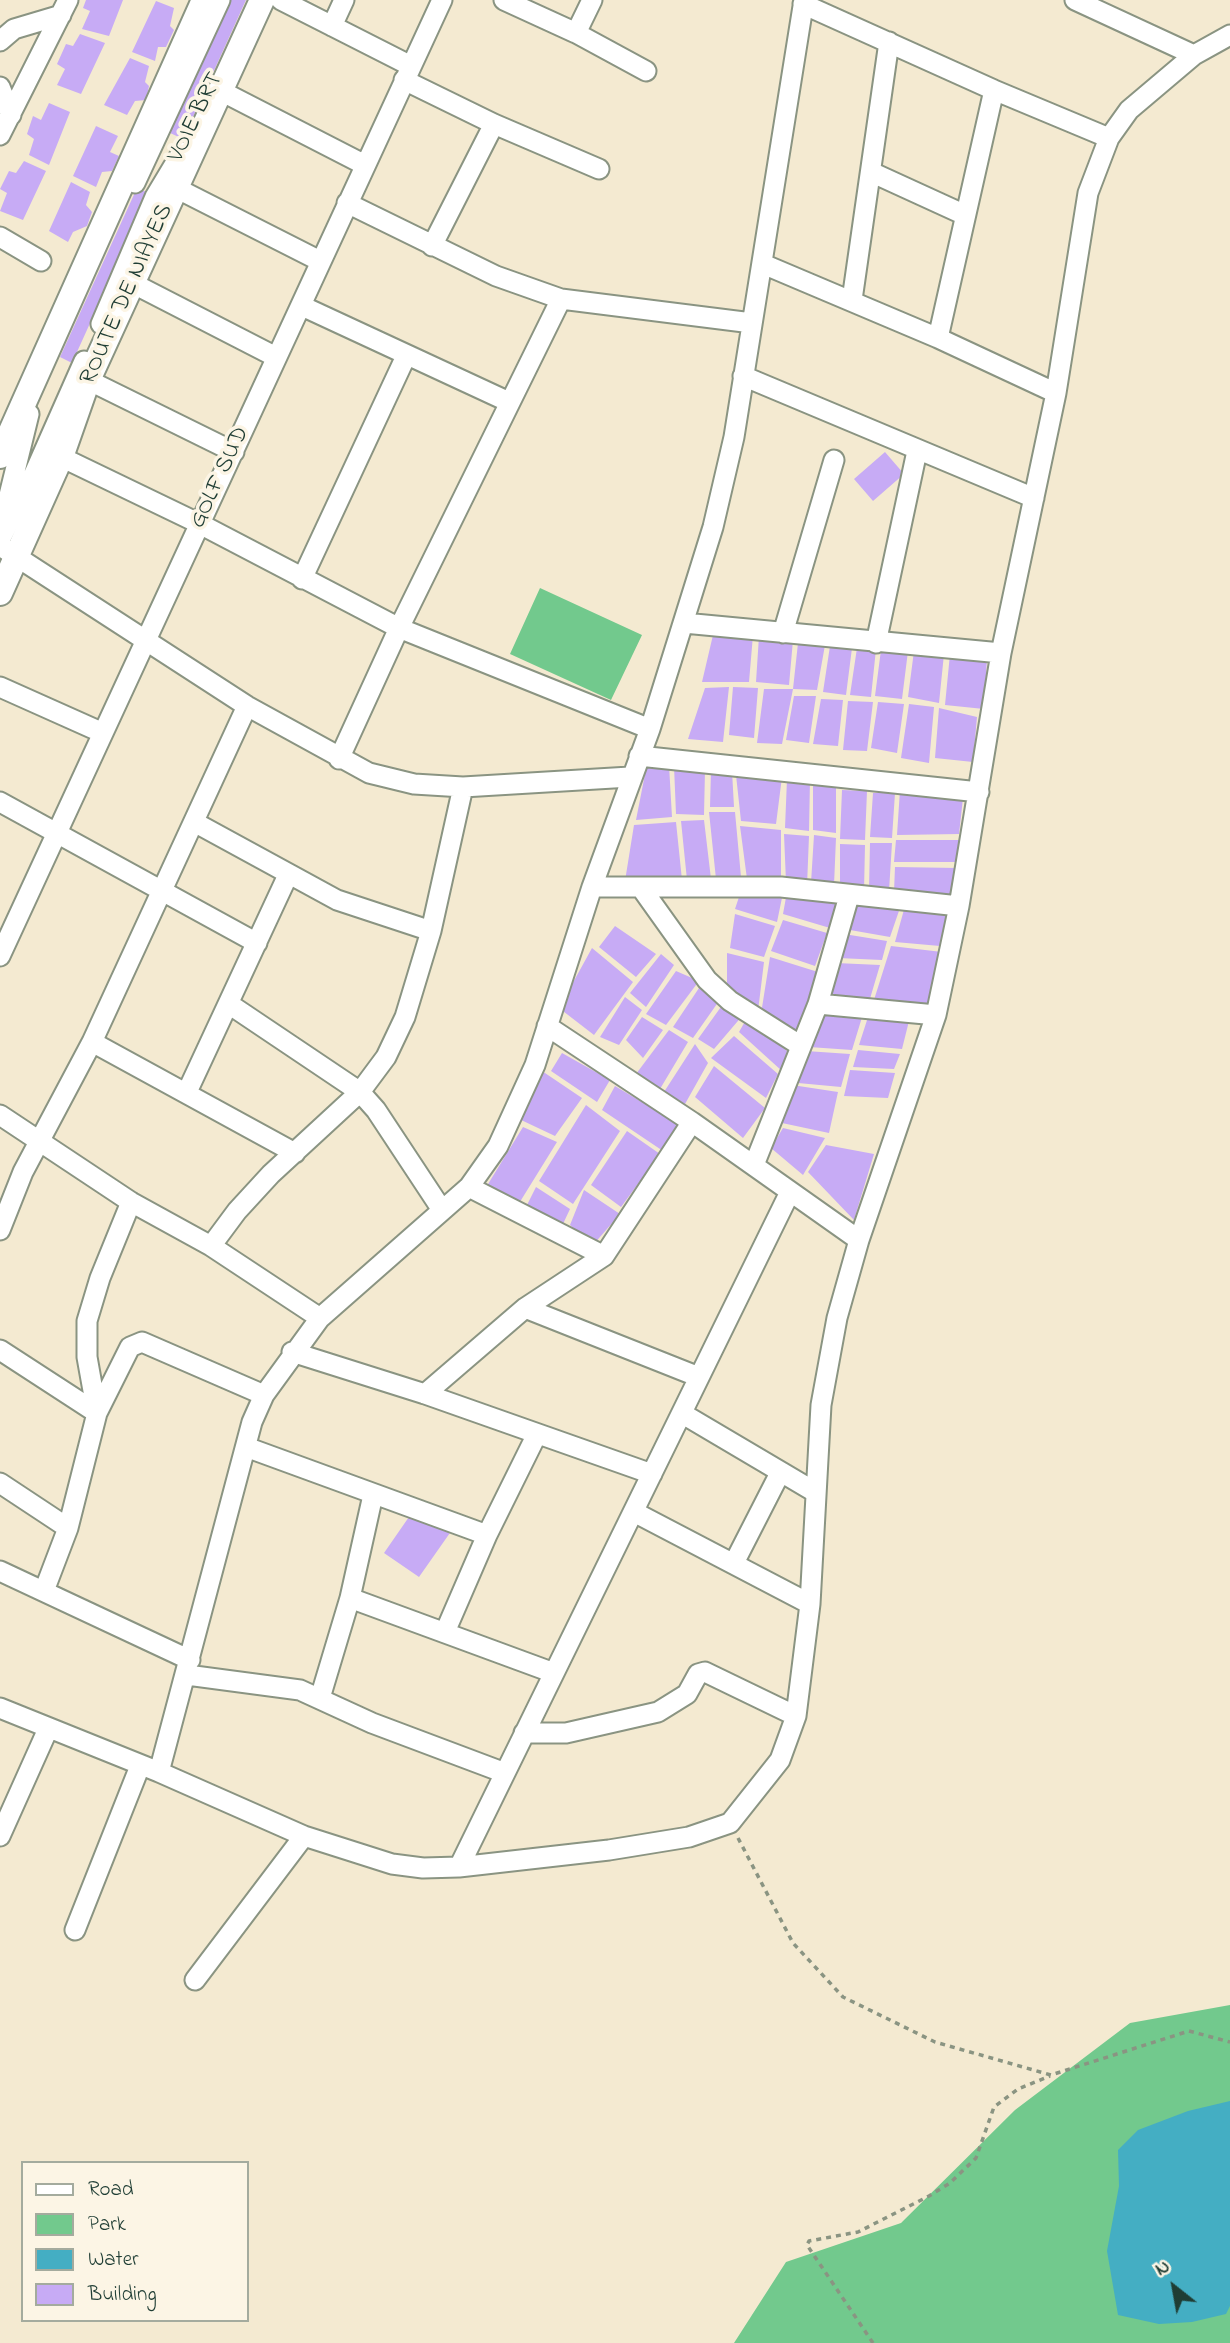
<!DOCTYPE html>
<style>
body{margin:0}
#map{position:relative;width:1230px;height:2343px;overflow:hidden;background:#f4ead1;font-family:"Indie Flower",sans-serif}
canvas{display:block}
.legend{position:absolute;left:21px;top:2161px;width:228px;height:161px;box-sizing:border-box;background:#fcf5e5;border:2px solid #a4ab9e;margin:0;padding:9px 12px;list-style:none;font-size:21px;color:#1f3d34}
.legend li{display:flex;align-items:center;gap:14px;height:35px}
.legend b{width:35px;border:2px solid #a4ab9e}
.north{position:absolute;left:1139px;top:2252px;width:70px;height:70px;-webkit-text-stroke:5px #fcf5e5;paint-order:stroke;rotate:329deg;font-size:19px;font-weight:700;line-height:28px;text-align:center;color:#1f3d34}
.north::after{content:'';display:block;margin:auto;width:24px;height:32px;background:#1f3d34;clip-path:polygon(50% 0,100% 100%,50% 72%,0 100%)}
</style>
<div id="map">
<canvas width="1230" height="2343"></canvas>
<ul class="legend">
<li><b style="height:9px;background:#fff"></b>Road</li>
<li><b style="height:19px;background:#72c98d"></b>Park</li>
<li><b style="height:19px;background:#44aec3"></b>Water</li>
<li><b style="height:19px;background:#c7abf5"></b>Building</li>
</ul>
<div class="north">N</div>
</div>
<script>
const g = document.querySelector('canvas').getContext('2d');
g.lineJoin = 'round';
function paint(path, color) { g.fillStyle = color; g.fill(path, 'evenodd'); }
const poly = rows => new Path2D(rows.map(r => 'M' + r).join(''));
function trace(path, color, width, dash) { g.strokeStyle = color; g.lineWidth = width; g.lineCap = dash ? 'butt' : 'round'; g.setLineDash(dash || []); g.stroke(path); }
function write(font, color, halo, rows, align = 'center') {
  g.font = font + ' "Indie Flower",sans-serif'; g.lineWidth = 7; g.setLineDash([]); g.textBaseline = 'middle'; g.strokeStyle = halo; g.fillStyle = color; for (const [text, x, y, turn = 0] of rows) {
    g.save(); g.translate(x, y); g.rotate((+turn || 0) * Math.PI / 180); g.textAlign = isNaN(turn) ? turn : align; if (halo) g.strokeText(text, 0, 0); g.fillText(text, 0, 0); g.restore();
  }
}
paint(poly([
 [540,588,642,635,611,700,510,654],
 [1230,2005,1230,2343,734,2343,786,2262,901,2223,1015,2110,1130,2023]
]), '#72c98d');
paint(poly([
 [1230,2101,1230,2306,1226,2314,1192,2322,1159,2324,1118,2315,1107,2251,1119,2186,1118,2150,1138,2130,1188,2111]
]), '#44aec3');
paint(poly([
 [86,0,123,0,109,36,82,29,90,11,83,8],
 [227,0,246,0,183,139,168,132],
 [156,1,174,8,170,26,174,30,166,47,158,47,155,61,132,52],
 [80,34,105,43,81,94,57,85,65,69,57,64,66,44,73,46],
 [130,58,149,66,145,82,149,86,146,100,135,101,127,115,104,105],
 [49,103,70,112,49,165,29,155,34,139,27,134,33,116,41,120],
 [96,126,118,136,110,152,119,156,112,171,102,172,96,187,73,176],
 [24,161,46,171,23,220,0,211,7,193,0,189,9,171,16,173],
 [71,182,90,192,86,205,92,212,87,226,73,232,68,242,49,231],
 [137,188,149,193,72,363,60,357],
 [885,452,904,474,873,501,854,479],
 [713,635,753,635,749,682,702,682],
 [759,636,793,640,789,685,756,682],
 [798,643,825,645,817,690,793,689],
 [830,646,852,648,846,695,823,692],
 [857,648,876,649,871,697,850,695],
 [881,650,908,651,902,699,875,696],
 [914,651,944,654,939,703,908,697],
 [950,654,987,658,984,709,945,705],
 [729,687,723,742,688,739,705,688],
 [733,687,758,688,754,738,729,735],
 [764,689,793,689,782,744,757,743],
 [794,696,816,696,809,743,786,740],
 [821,699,843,700,838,746,813,744],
 [848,701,873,702,867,751,843,750],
 [878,702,904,704,897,753,871,748],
 [909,704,934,707,929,763,901,758],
 [939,708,977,717,973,762,935,758],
 [647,764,669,765,672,817,636,820],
 [674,766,705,770,704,815,676,814],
 [711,770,732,771,734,807,710,807],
 [736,775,782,777,776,824,741,821],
 [787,779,810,780,809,831,785,828],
 [813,785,836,787,836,833,813,830],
 [842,790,867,791,865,840,840,839],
 [900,790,963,798,959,834,897,835],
 [873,793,895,793,892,838,870,837],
 [709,812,735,812,741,877,716,879],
 [704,820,711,879,687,880,681,821],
 [676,822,682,880,625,881,634,825],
 [740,826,781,830,781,881,747,879],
 [784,834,809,836,807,886,786,882],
 [814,835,836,838,834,885,811,883],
 [896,840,960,840,958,862,894,862],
 [870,843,892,843,889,891,869,890],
 [840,844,865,845,864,891,840,887],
 [895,867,958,868,954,898,894,892],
 [741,891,783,893,777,922,735,909],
 [787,892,839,902,830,928,783,914],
 [859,901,901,905,890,937,850,930],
 [905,906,948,910,940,946,895,942],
 [735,914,775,926,764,957,730,948],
 [783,920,827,933,815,966,771,951],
 [615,926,656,954,636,977,599,947],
 [844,934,887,941,882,960,838,958],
 [891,946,942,952,931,1008,873,1003],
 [592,948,633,982,594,1035,559,1008],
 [727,953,764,962,758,1011,727,990],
 [661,954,674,965,646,1007,630,993],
 [770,957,818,972,798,1038,761,1014],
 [836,963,880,965,869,1002,826,999],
 [676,971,699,981,666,1025,646,1014],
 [701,985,719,1001,693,1038,673,1027],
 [625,997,642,1010,619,1045,600,1037],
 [723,1004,743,1015,714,1049,698,1039],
 [820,1011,863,1014,852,1050,809,1047],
 [869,1014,909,1021,902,1049,859,1045],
 [642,1017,663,1030,643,1058,626,1040],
 [747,1018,787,1051,782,1071,739,1032],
 [669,1030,688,1042,660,1089,636,1074],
 [734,1036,778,1074,766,1098,711,1058],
 [695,1044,708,1063,685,1104,664,1092],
 [858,1050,900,1054,894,1069,853,1067],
 [806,1051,850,1054,841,1087,798,1083],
 [562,1053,610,1080,597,1102,551,1071],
 [714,1066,765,1108,743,1138,695,1097],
 [850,1070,895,1073,888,1098,844,1096],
 [542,1071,582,1098,555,1136,519,1119],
 [792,1085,838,1092,829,1133,782,1123],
 [615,1086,682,1126,663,1151,602,1110],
 [586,1105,620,1131,573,1204,539,1181],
 [523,1127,557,1142,518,1205,485,1189],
 [783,1128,825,1138,803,1175,771,1148],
 [627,1131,660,1154,621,1207,591,1185],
 [826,1145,874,1154,854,1220,808,1172],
 [536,1187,570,1209,562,1226,526,1207],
 [584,1190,620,1214,593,1245,570,1225],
 [411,1514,452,1530,419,1577,384,1553]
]), '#c7abf5');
const minor = poly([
 [281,0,411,66],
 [504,0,576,33,646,71],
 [1075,0,1194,55],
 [803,4,994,90,1109,138],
 [332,26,344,0],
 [576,33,592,0],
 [0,41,14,29,61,15],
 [404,80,494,124,599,169],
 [0,87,11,115],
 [221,91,365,165],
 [0,135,68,0],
 [871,172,965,215],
 [135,183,220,0],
 [176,188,320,261],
 [347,203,496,276,561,299,752,323],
 [0,237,41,261],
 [432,246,494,124],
 [763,264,938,338,1056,393],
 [134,284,276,357],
 [852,300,889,42],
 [302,306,509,402],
 [101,324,155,197,182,152],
 [938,338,994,90],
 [743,376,1034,498],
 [88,380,234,452],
 [61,457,200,524,399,628,650,729],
 [3,520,29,414],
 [0,540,33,476,84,361],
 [0,546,247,706,369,773,414,784,463,787,630,777],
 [302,579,406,356],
 [684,623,1001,653],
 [783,633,834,460],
 [876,643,917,451],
 [0,687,103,733],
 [639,756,979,792],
 [339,759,399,628,561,299],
 [0,802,257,943],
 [194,822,337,900,431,931],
 [592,887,781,887,959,906],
 [642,889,707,980,730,1001,801,1046],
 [0,956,442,0],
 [229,1004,360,1092,376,1110,442,1210],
 [818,1004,936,1015],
 [547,1026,692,1122,859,1240],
 [92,1042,295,1153],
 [187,1092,288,875],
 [0,1115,131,1202,211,1246,320,1318],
 [754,1165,818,1004,849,896],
 [469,1187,604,1256],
 [0,1230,23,1172,92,1042,247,706],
 [211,1246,237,1211,271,1174,360,1092,386,1057,405,1017,431,931,463,787],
 [525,1308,699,1377],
 [0,1350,97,1413],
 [292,1352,425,1394,652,1474],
 [425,1394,525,1308,604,1256,692,1122],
 [97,1413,87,1357,87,1321,100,1278,131,1202],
 [683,1414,815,1492],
 [246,1447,487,1535],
 [0,1483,68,1528],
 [634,1512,810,1604],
 [734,1563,780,1473],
 [0,1571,190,1660],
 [44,1591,68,1528,97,1413,130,1347,142,1342,264,1395],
 [350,1598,554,1673],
 [445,1632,487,1535,537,1434],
 [187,1675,300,1690,372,1723,505,1773],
 [320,1698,350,1598,373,1495],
 [0,1708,159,1772,304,1836,392,1864,423,1868,459,1867,609,1850,689,1837,730,1823,780,1760,796,1716,810,1604,821,1405,837,1318,859,1240,936,1015,959,906,1001,653,1056,393,1088,193,1109,138,1129,110,1194,55,1230,35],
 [524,1733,566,1733,658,1712,687,1694,698,1674,705,1672,796,1716],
 [159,1772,252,1422,264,1395,320,1318,469,1187,498,1146,535,1065,592,887,650,729,713,527,734,437,804,0],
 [0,1836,48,1729],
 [459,1867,790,1192],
 [75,1930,140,1766],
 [195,1980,304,1836]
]);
const major = poly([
 [0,456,204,0],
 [0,593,61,457,88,380,262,0]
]);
trace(minor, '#8a9482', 23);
trace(major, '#8a9482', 28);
trace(poly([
 [738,1838,793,1943,843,1997,935,2042,1051,2075,1189,2031,1230,2042],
 [873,2343,807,2245,809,2241,858,2232,929,2196,950,2183,976,2158,994,2107,1018,2089,1050,2076]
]), '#8a9482', 3.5, [5, 5]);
trace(minor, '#fff', 19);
trace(major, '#fff', 24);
write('24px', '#1f3d34', '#fcf5e5', [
 ["VOIE BRT",197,118,-64],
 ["ROUTE DE NIAYES",128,295,-66],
 ["GOLF SUD",221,478,-65]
]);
</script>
